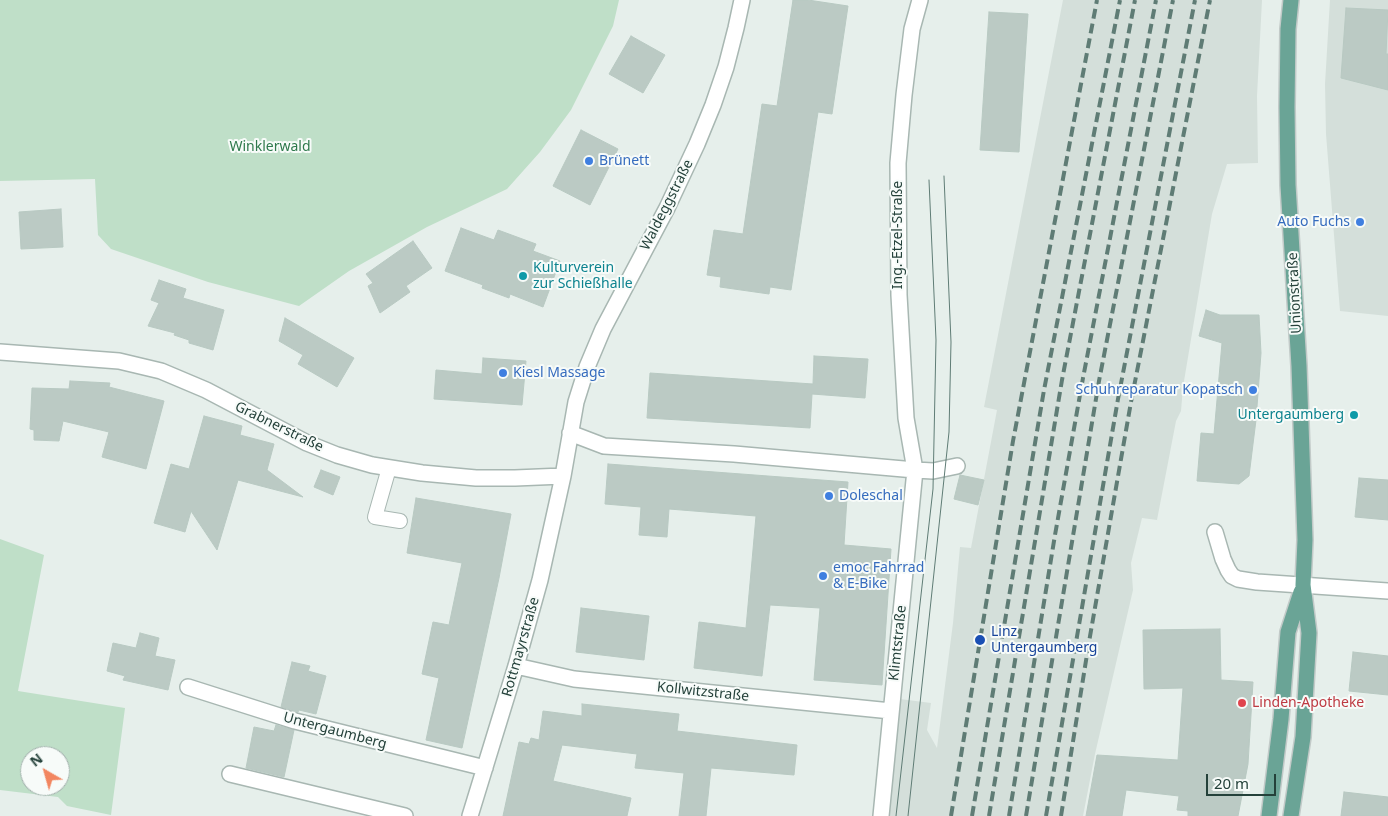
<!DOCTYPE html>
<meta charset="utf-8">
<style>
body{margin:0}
#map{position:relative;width:1388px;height:816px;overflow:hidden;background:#e6efeb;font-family:"Noto Sans",sans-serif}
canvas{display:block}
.north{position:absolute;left:20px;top:746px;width:50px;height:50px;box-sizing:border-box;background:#f7fbf9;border:1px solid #a3b1ad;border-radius:50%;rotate:322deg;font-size:14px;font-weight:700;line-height:20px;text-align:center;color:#24413a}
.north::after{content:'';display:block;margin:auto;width:18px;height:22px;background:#f28660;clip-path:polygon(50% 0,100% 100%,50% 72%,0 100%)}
.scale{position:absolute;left:1206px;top:774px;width:70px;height:22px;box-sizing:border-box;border:2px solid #24413a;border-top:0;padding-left:6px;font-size:15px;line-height:18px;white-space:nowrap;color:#24413a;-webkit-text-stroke:4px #f7fbf9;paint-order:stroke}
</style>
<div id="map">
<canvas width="1388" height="816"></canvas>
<div class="north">N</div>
<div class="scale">20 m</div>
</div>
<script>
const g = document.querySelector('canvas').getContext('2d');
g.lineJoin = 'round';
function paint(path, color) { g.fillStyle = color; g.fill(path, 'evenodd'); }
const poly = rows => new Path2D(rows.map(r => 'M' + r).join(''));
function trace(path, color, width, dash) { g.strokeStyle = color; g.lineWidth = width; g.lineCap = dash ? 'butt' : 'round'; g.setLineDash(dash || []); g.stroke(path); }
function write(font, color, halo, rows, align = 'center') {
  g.font = font + ' "Noto Sans",sans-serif'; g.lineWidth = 4; g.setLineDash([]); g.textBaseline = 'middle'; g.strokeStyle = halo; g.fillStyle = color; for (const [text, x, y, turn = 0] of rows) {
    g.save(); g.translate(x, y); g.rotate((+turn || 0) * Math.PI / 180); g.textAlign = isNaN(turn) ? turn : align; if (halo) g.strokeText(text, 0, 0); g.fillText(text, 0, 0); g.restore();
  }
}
paint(poly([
 [1063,0,1262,0,1257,96,1258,163,1227,164,1212,214,1183,387,1181,411,1176,421,1157,520,1165,521,1142,518,1131,563,1133,590,1095,754,1083,816,888,816,900,699,931,703,927,730,937,748,953,623,960,547,971,548,997,410,984,407],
 [1330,0,1388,0,1388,316,1340,311,1326,134,1325,84]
]), '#d4dfda');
paint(poly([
 [0,0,619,0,613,26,571,110,540,152,507,189,427,227,349,271,299,306,208,282,111,249,98,235,95,179,0,181],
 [0,539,44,555,18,691,125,708,111,815,67,806,58,797,0,790],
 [30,756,60,756,60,786,30,786]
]), '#bfdfc8');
const building = poly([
 [793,0,808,0,848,6,832,114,818,112,791,290,770,287,769,294,720,287,721,277,707,275,714,230,743,234,762,104,777,106,793,0],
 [1346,8,1388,10,1386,54,1388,54,1388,90,1341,78,1346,8],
 [989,12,1028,14,1019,152,980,150,989,12],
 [631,36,665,55,643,93,609,74,631,36],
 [581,130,618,149,590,205,553,186,581,130],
 [61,209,63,247,21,249,19,212,61,209],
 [461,228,494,240,498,230,536,244,533,251,560,261,543,307,510,294,509,298,482,288,483,285,445,271,461,228],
 [413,241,432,268,406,286,410,292,380,313,368,286,373,283,366,274,413,241],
 [159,280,186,289,183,298,224,310,213,350,189,343,189,340,174,335,175,333,148,326,159,303,151,300,159,280],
 [1206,310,1220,315,1259,315,1261,353,1256,420,1249,476,1239,484,1197,481,1201,433,1214,434,1222,343,1199,336,1206,310],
 [285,318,354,358,337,387,298,364,303,355,279,341,285,318],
 [814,356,868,359,865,398,812,394,810,428,647,418,650,373,813,384,814,356],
 [483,358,526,361,522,405,434,399,436,370,482,374,483,358],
 [70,381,110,383,109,387,164,401,146,469,102,457,109,432,63,421,59,441,34,440,34,430,30,429,32,388,69,389,70,381],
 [204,416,242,426,240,435,274,444,267,470,303,497,238,480,217,550,191,511,185,532,154,523,171,464,189,469,204,416],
 [608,464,848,482,844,545,891,549,882,685,814,680,820,608,770,605,762,676,694,668,699,622,746,628,756,516,669,509,667,537,639,535,641,507,605,504,608,464],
 [321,470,340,477,333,495,314,487,321,470],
 [960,475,984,480,978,505,954,499,960,475],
 [1359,478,1388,480,1388,520,1355,517,1359,478],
 [416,498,511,514,499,578,462,748,426,740,439,678,422,674,433,622,449,625,462,563,407,553,416,498],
 [581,608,649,616,644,660,576,652,581,608],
 [1220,629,1221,680,1253,682,1248,764,1238,816,1188,816,1188,811,1177,810,1179,796,1126,790,1122,816,1086,816,1097,755,1178,760,1183,688,1144,689,1143,630,1220,629],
 [140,633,159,638,155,656,175,660,168,690,123,680,125,676,107,671,113,643,136,648,140,633],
 [1353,652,1388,656,1388,695,1349,691,1353,652],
 [292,662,310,666,308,671,326,676,316,714,299,710,298,712,281,707,292,662],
 [582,704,679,714,677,731,797,745,794,775,711,768,706,816,679,816,684,773,635,768,637,754,562,745,553,781,631,798,627,816,503,816,519,742,529,744,531,738,539,740,543,711,582,716,582,704],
 [276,725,294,730,284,777,246,768,254,727,274,731,276,725],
 [1344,792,1388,797,1388,816,1341,816,1344,792]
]);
paint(building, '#bbcac4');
trace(building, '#b8c9c2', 1);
const lane = poly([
 [389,468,375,517,400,521]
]);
const street = poly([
 [0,352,119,361,161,371,206,390,307,443,337,455,372,465,422,473,476,478,515,478,563,476],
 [570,433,604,446,734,454,915,470,933,471,957,466],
 [1215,532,1223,559,1228,570,1232,576,1238,579,1257,582,1388,591],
 [516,666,574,679,891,711],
 [188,687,295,721,485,768],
 [230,774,405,816],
 [470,816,516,666,540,580,563,476,576,402,587,367,603,329,667,208,697,144,713,105,726,67,736,28,742,0],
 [881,816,915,470,906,418,899,295,898,163,904,95,912,29,920,0]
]);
const primary = poly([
 [1291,0,1288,29,1287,107,1288,185,1299,366,1305,540,1303,585,1309,633,1303,737,1291,816],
 [1269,816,1281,719,1288,632,1301,592]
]);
trace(lane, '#a8b7b2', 16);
trace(street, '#a8b7b2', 18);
trace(primary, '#c2cac8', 18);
trace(lane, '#fff', 14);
trace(street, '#fff', 15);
trace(primary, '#6aa496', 15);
trace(poly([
 [896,816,933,489,936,340,929,180],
 [908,816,949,432,951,342,944,176]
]), '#5f7c75', 1);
trace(poly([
 [951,816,1013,441,1097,0],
 [972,816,1044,390,1120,0],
 [989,816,1062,380,1135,0],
 [1009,816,1055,535,1083,378,1156,0],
 [1026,816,1099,381,1173,0],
 [1046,816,1118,399,1195,0],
 [1061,816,1089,642,1131,402,1210,0]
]), '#5f7c75', 4, [10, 5]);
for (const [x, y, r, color] of [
 [589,161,5,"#3f7fe0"],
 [1360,222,5,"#3f7fe0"],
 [523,276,5,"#0f9aa8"],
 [503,373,5,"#3f7fe0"],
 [1253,390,5,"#3f7fe0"],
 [1354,415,5,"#0f9aa8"],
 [829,496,5,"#3f7fe0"],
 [823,576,5,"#3f7fe0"],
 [980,640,6,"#1a4fb4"],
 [1242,703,5,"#e0444e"]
]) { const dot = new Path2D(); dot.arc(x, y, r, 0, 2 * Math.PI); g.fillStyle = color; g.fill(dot); trace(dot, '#f7fbf9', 2); }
write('14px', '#2e794c', '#f7fbf9', [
 ["Winklerwald",270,147]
]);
write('14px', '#366cbe', '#f7fbf9', [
 ["Brünett",599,161],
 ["Auto Fuchs",1350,222,"right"],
 ["Kiesl Massage",513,373],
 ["Schuhreparatur Kopatsch",1243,390,"right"],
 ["Doleschal",839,496],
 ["emoc Fahrrad",833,568],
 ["& E-Bike",833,584]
], 'left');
write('14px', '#24413a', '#f7fbf9', [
 ["Waldeggstraße",667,205,-63],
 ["Ing.-Etzel-Straße",898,235,-90],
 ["Unionstraße",1295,293,-93],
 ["Grabnerstraße",279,427,26],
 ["Klimtstraße",898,643,-84],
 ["Rottmayrstraße",521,647,-74],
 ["Kollwitzstraße",703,692,6],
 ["Untergaumberg",335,731,15]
]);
write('14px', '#0d838f', '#f7fbf9', [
 ["Kulturverein",533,268],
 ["zur Schießhalle",533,284],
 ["Untergaumberg",1344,415,"right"]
], 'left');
write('14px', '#164399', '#f7fbf9', [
 ["Linz",991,632],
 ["Untergaumberg",991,648]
], 'left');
write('14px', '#be3a42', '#f7fbf9', [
 ["Linden-Apotheke",1252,703]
], 'left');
</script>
